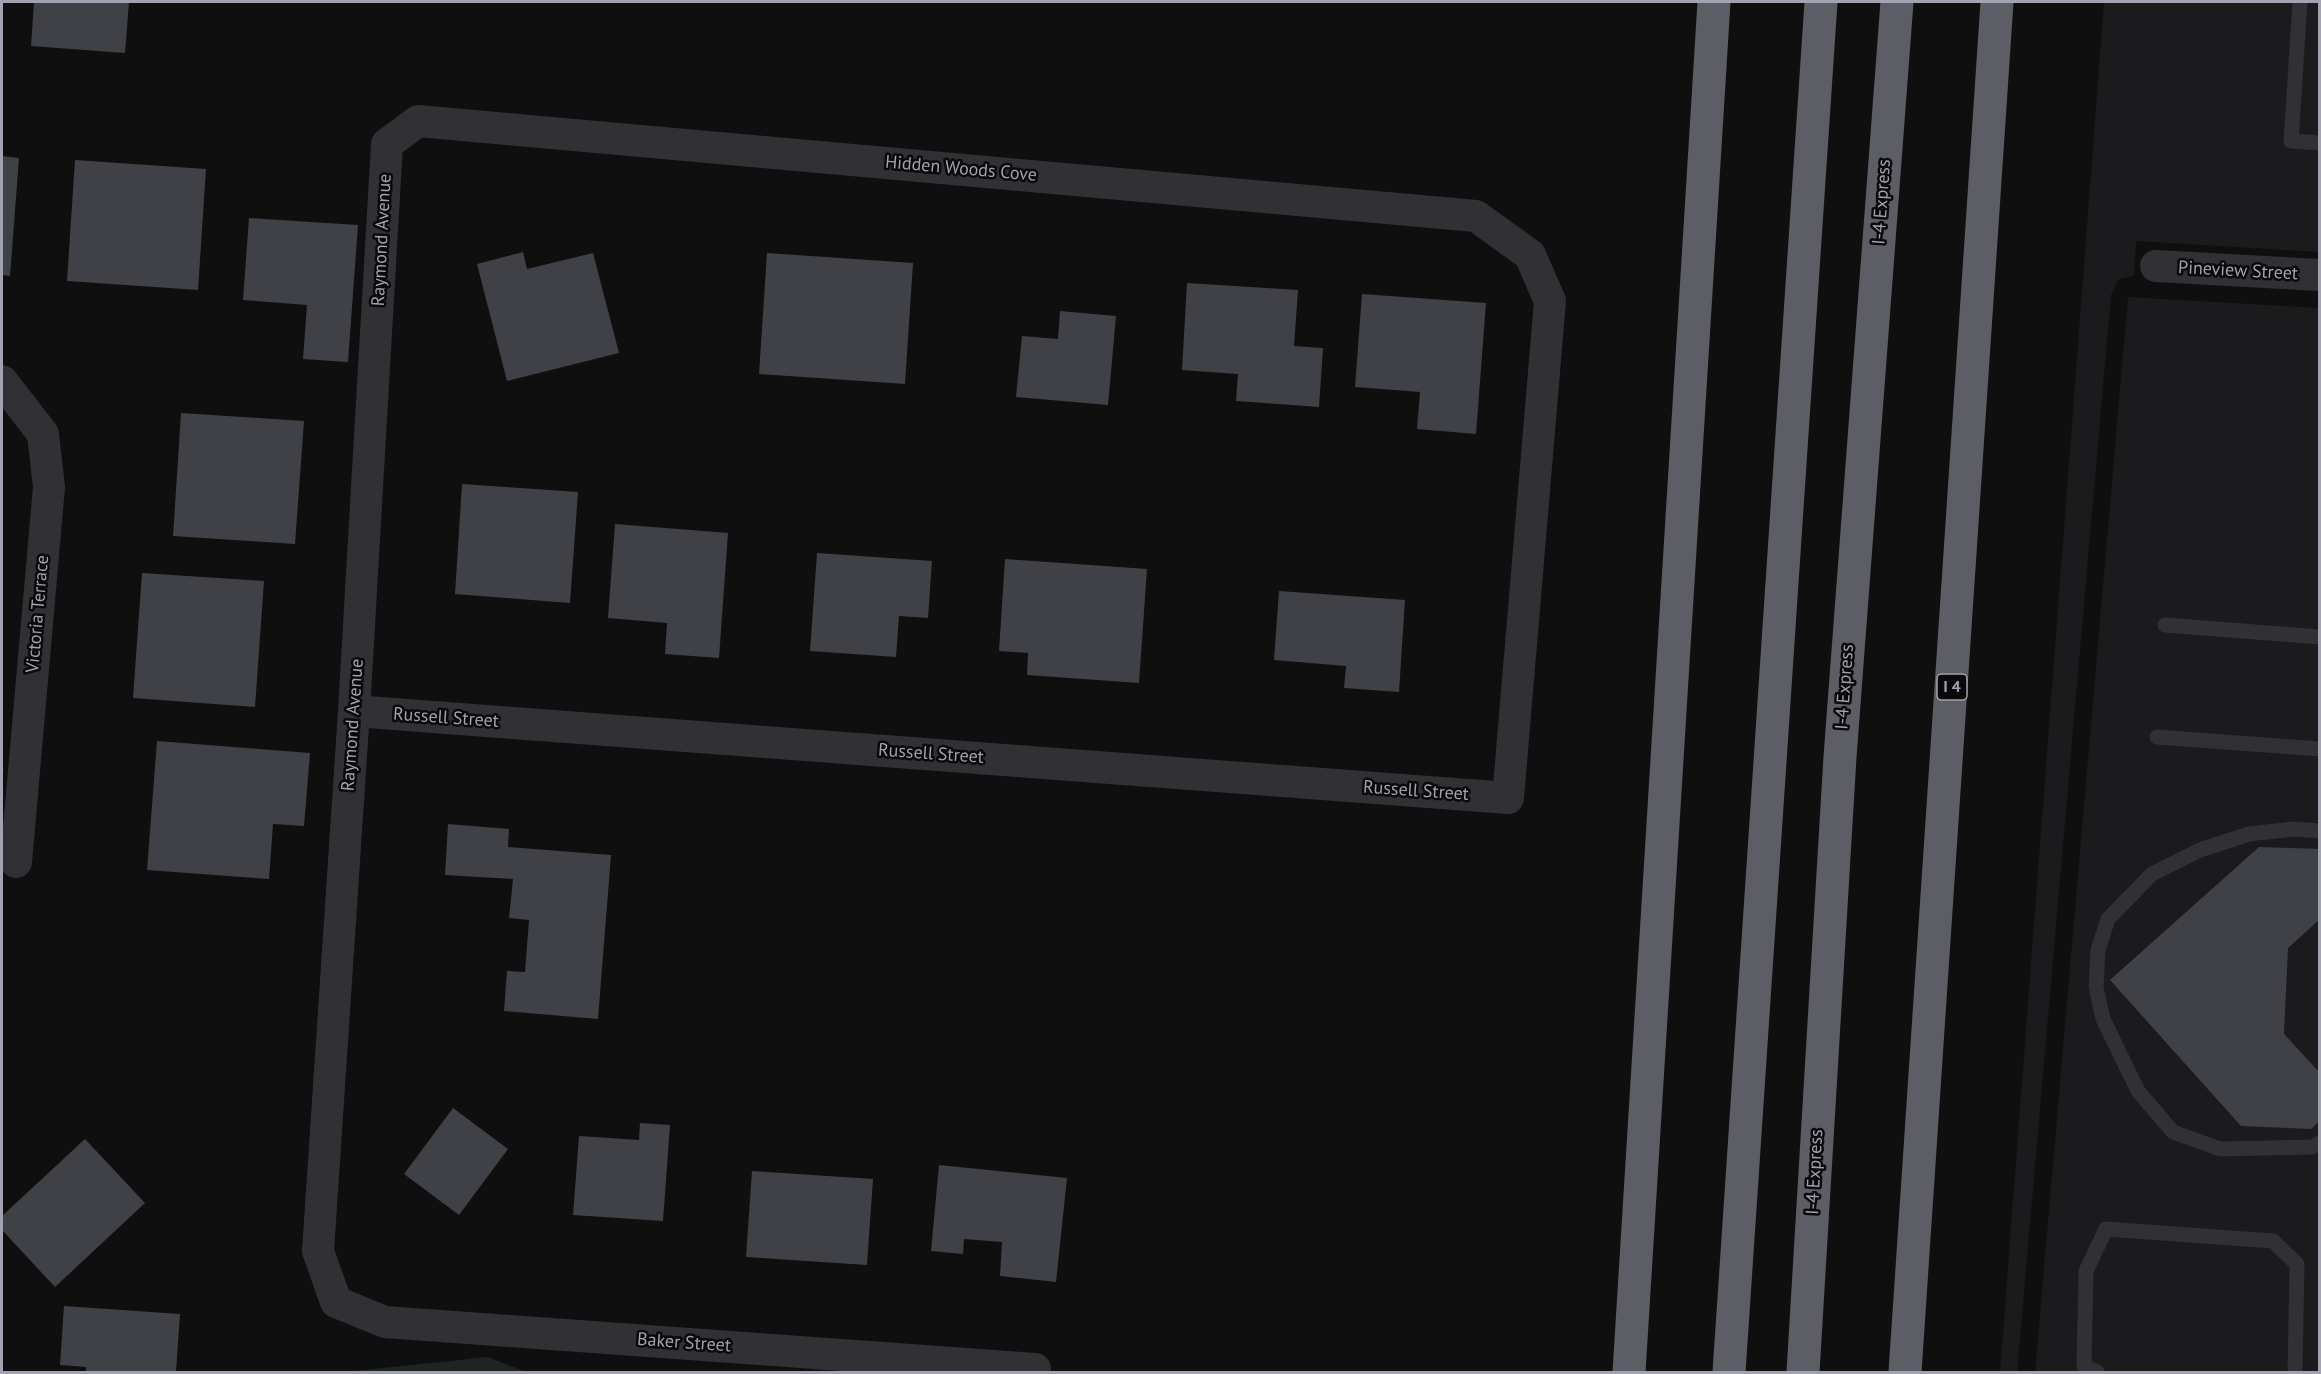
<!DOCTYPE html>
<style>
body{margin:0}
#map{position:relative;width:2321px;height:1374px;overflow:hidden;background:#0f0f10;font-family:"PT Sans",sans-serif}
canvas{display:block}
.frame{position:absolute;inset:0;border:3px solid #a1a3b0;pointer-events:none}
</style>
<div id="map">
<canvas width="2321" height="1374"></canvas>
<div class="frame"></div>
</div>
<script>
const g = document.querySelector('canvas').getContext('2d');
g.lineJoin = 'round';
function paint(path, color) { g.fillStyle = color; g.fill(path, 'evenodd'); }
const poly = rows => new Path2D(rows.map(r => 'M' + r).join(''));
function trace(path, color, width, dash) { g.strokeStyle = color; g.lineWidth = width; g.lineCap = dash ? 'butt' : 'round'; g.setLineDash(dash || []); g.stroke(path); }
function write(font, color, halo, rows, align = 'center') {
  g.font = font + ' "PT Sans",sans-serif'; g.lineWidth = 5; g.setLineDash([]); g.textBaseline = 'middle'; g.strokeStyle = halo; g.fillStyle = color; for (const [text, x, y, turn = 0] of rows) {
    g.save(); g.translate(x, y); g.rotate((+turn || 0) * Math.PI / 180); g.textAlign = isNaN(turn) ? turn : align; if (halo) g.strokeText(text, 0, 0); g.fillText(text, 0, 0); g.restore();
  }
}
paint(poly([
 [2104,2,2319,2,2319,252,2136,241,2134,276,2119,279,2111,295,2017,1372,2000,1372],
 [2128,297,2319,308,2319,1372,2035,1372]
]), '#1b1b1d');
paint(poly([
 [488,1357,526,1372,345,1372]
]), '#1e241f');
paint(poly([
 [34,2,129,2,125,53,31,46],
 [2,156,19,158,10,276,2,275],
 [75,160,206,169,198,290,67,281],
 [249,218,358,225,348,362,303,359,307,305,243,300],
 [523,252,527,269,593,253,619,353,507,381,477,264],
 [767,253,913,263,905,384,759,374],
 [1187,283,1298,290,1294,346,1323,348,1319,407,1236,401,1238,374,1182,370],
 [1362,294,1486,303,1476,434,1417,429,1420,392,1355,387],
 [1060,311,1116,316,1108,405,1016,397,1022,336,1058,339],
 [181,413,304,421,295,544,173,536],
 [462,484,578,492,570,603,455,594],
 [615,524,728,533,719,658,665,654,667,623,608,618],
 [817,553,932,561,928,618,899,616,896,657,810,651],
 [1005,559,1147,569,1139,683,1027,675,1028,653,999,651],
 [142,573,264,581,255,707,133,698],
 [1279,591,1405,600,1399,692,1344,688,1346,666,1274,660],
 [157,741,310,753,304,826,273,824,269,879,147,870],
 [448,824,509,829,508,847,611,855,598,1019,504,1011,507,971,525,972,529,920,509,918,513,879,445,875],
 [2259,847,2320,849,2320,919,2288,948,2284,1034,2320,1073,2320,1121,2311,1129,2241,1126,2110,980],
 [453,1108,508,1149,459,1215,404,1174],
 [640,1123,670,1125,663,1221,573,1215,579,1136,639,1140],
 [85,1139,145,1203,55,1287,2,1230,2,1216],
 [939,1165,1067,1178,1056,1282,1000,1276,1002,1242,964,1239,963,1254,931,1251],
 [752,1171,873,1179,867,1265,746,1257],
 [64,1306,180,1314,176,1372,86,1372,86,1367,60,1365]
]), '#404146');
trace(poly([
 [2300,2,2291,141,2320,143],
 [2165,625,2320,637],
 [2157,737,2320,749],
 [2320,831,2294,829,2249,834,2200,850,2152,874,2108,919,2098,950,2096,987,2103,1019,2138,1091,2173,1132,2220,1149,2312,1147,2320,1143],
 [2097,1372,2084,1366,2086,1271,2106,1229,2273,1241,2297,1264,2295,1372]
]), '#303035', 15);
trace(poly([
 [2156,266,2320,275],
 [2,381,43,434,49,487,16,862],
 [354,711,1508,798,1550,301,1530,255,1476,216,418,121,387,144,354,711,318,1251,336,1302,385,1322,1035,1369]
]), '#303035', 32);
trace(poly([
 [1629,1372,1714,2],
 [1729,1372,1821,2],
 [1803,1372,1840,757,1897,2],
 [1905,1372,1997,2]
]), '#5d5d65', 33);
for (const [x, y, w] of [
 [1952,687,30]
]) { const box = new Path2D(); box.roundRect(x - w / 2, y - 13, w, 26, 4.5); g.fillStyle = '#0a0a0b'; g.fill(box); trace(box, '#a1a3b0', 1.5); }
write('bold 16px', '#a1a3b0', null, [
 ["I 4",1952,687]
]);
write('18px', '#a1a3b0', '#0a0a0b', [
 ["Hidden Woods Cove",961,169,5],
 ["I-4 Express",1882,202,-86],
 ["Raymond Avenue",382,240,-87],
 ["Pineview Street",2238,271,3],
 ["Victoria Terrace",38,614,-85],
 ["I-4 Express",1845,687,-86],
 ["Russell Street",446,718,4],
 ["Raymond Avenue",353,725,-86],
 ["Russell Street",931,754,4],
 ["Russell Street",1416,791,4],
 ["I-4 Express",1815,1172,-87],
 ["Baker Street",684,1343,4]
]);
</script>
